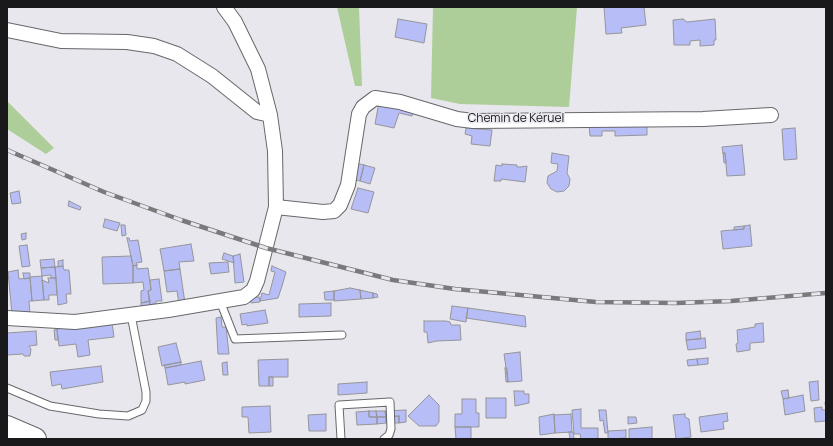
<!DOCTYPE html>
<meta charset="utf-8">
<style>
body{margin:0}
#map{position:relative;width:833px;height:446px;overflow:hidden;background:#e7e7ed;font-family:Manrope,sans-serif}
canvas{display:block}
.frame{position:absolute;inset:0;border:8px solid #19191b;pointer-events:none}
</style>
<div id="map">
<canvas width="833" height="446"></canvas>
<div class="frame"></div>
</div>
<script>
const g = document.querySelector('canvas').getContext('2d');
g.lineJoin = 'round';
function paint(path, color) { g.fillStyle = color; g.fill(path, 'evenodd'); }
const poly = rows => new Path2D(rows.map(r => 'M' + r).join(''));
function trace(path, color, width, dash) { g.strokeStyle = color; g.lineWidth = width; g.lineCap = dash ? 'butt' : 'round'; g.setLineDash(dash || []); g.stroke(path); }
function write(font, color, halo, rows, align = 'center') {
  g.font = font + ' Manrope,sans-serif'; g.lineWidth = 3; g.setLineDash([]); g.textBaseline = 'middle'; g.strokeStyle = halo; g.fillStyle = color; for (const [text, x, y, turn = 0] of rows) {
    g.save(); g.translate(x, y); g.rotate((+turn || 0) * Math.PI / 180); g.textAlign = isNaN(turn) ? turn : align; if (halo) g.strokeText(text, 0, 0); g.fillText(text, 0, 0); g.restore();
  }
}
paint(poly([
 [337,7,359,7,362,86,355,86],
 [433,7,577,7,569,107,460,104,431,98],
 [7,101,54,148,46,154,7,129]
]), '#aece99');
const building = poly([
 [604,7,644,7,646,25,621,28,622,33,606,34,604,7],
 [398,19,427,24,424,43,395,37,398,19],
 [683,19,687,22,715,19,716,40,714,40,714,45,700,46,700,40,690,41,690,45,674,45,673,20,683,19],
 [379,102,419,110,418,115,413,113,412,116,399,113,394,128,375,124,379,102],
 [647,123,647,135,615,136,615,131,602,131,602,136,590,136,589,125,647,123],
 [466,128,492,130,490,146,471,144,472,136,465,134,466,128],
 [795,128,797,159,784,160,782,129,795,128],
 [742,145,745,175,727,176,725,153,723,153,722,147,742,145],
 [552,153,569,156,567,173,570,179,569,186,564,191,557,192,551,189,547,183,548,176,557,171,558,164,551,163,552,153],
 [723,153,725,153,726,163,724,163,723,153],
 [355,163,364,165,360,181,352,179,355,163],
 [502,164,517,165,517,167,520,167,527,166,525,182,501,179,501,181,494,181,496,165,502,166,502,164],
 [364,165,375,168,370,184,360,181,364,165],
 [358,188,374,192,368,213,351,209,358,188],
 [19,191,21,203,12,204,10,193,19,191],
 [69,201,81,207,80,210,68,206,69,201],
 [105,219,120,223,117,231,103,227,105,219],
 [121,225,125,225,126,235,122,236,121,225],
 [750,225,752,246,723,249,721,231,744,229,744,226,750,225],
 [744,226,744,229,734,230,734,227,744,226],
 [26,233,26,239,22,240,21,234,26,233],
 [127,238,129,238,130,241,138,240,142,262,136,263,137,265,133,266,127,238],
 [191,244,194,261,179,262,180,269,164,271,160,249,191,244],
 [27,245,30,266,22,267,19,246,27,245],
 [224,253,233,256,234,263,222,259,224,253],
 [240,254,244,282,235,283,233,256,240,254],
 [131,256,133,266,133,283,103,284,102,257,131,256],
 [54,259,55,267,41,268,40,260,54,259],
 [63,260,63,266,58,267,58,261,63,260],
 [228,262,229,272,211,274,209,263,228,262],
 [137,265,137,269,148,268,151,290,148,291,150,301,141,303,141,291,144,290,143,282,133,283,133,266,137,265],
 [63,266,64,270,69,270,71,294,66,294,67,303,58,305,55,267,63,266],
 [272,266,286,272,282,286,278,298,260,301,262,293,269,295,275,272,271,271,272,266],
 [55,267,56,278,51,278,51,275,42,276,41,268,55,267],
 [180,269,185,303,179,304,177,291,167,292,164,271,180,269],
 [18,270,19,279,30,278,32,301,29,301,30,315,12,314,8,272,18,270],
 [23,273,30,273,30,278,24,279,23,273],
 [42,276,44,300,32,301,30,277,42,276],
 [48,278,56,278,57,295,49,295,49,300,44,300,42,280,49,283,48,278],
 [159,279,162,301,156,301,156,304,152,304,152,308,150,308,148,291,151,290,150,280,159,279],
 [350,288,360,290,361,299,334,301,334,291,350,288],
 [360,290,373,293,373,298,361,299,360,290],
 [334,291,334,300,325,300,324,292,334,291],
 [373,293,377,294,378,297,373,298,373,293],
 [259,297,260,302,251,303,250,298,259,297],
 [150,301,150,308,141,309,141,303,150,301],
 [331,303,331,316,299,317,299,304,331,303],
 [452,306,468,308,466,322,450,319,452,306],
 [468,308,525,316,526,327,466,318,468,308],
 [265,310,268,323,247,326,247,324,242,325,240,314,265,310],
 [221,317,222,327,226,327,229,354,218,354,216,318,221,317],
 [424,321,446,321,450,322,451,325,460,325,461,340,437,341,428,343,427,332,424,332,424,321],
 [112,322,114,337,88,340,90,355,78,357,76,344,59,346,57,329,112,322],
 [763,323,764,342,750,343,750,350,737,352,736,344,738,343,737,330,755,327,755,324,763,323],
 [57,329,58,340,55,340,54,330,57,329],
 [36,331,37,345,29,346,31,349,30,356,24,356,23,354,7,355,7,333,36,331],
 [700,331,701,339,686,340,686,333,700,331],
 [705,338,706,348,688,350,686,340,705,338],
 [176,343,181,362,162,366,158,347,176,343],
 [520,352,522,381,508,382,504,354,520,352],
 [708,358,708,364,698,365,697,359,708,358],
 [288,359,288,377,269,377,269,386,259,386,258,360,288,359],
 [697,359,698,365,688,366,687,360,697,359],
 [201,361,205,380,185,384,185,382,168,385,165,368,201,361],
 [181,362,181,365,165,368,164,365,181,362],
 [227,362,228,375,223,375,222,363,227,362],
 [101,366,103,382,62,389,61,384,52,386,50,372,101,366],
 [505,368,507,368,508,382,506,382,505,368],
 [269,377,273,377,273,386,269,386,269,377],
 [818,381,819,400,811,401,809,382,818,381],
 [367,382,367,393,338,395,338,384,367,382],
 [788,390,789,398,783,399,781,391,788,390],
 [514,391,524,391,524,394,529,394,529,403,515,406,514,391],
 [429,395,439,405,439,422,436,426,419,426,408,416,429,395],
 [803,395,805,411,785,415,783,399,803,395],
 [486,398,506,398,506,418,486,418,486,398],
 [462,399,476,399,476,413,479,413,479,427,455,427,455,414,462,414,462,399],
 [825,403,826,403,826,421,815,422,814,408,822,407,822,410,826,410,825,403],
 [270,406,271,432,249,433,248,417,242,417,242,407,270,406],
 [581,409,581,428,598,428,598,439,581,439,580,434,574,434,572,410,581,409],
 [406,410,406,422,399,423,399,416,386,417,385,411,406,410],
 [599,410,606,410,608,433,605,433,603,420,600,421,599,410],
 [369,411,369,417,377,417,377,424,357,425,356,412,369,411],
 [369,411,376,411,377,417,369,417,369,411],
 [376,411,385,411,386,417,377,417,376,411],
 [727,413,728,421,723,422,724,429,701,432,699,417,727,413],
 [326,414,326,431,309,431,308,415,326,414],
 [554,414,555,433,540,435,539,417,554,414],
 [571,414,572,432,555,433,554,415,571,414],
 [685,414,685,417,689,419,691,437,676,439,673,415,685,414],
 [399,416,399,423,386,423,386,417,399,416],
 [377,417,386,417,386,423,377,424,377,417],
 [628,417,636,417,637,423,628,424,628,417],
 [455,427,471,427,471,439,456,439,455,427],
 [652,427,652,439,629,439,629,429,652,427],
 [626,430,626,438,608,439,608,431,626,430],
 [569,432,573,432,574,438,570,439,569,432]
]);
paint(building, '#b7bdf6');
trace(building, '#95959a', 1);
const lane = poly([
 [220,301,235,339,342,335],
 [7,388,50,406,99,414,128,416,142,410,146,401,146,392,131,315],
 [341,439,339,405,390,402,391,429,389,435,384,439]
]);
const street = poly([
 [7,30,61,41,127,42,154,46,177,54,212,76,257,112,270,115],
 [276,207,323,212,334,211,340,205,348,185,359,114,363,107,375,98,400,102,457,119,473,121,703,119,771,115],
 [7,318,75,322,168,310,244,297,253,290,257,281,276,207,275,151,270,115,258,69,235,22,224,7]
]);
const primary = poly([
 [7,427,35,439]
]);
trace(lane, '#67686c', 9);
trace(street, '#67686c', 16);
trace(primary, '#67686c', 24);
trace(lane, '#fff', 7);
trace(street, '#fff', 14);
trace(primary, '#fff', 22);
const rail = poly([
 [7,150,104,192,181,220,266,248,393,280,455,289,596,302,676,303,731,301,826,293]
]);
trace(rail, '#7a7a7d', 4.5);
trace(rail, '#e7e7ed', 3, [9]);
write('12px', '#19191b', '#e7e7ed', [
 ["Chemin de Kéruel",516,119]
]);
</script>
